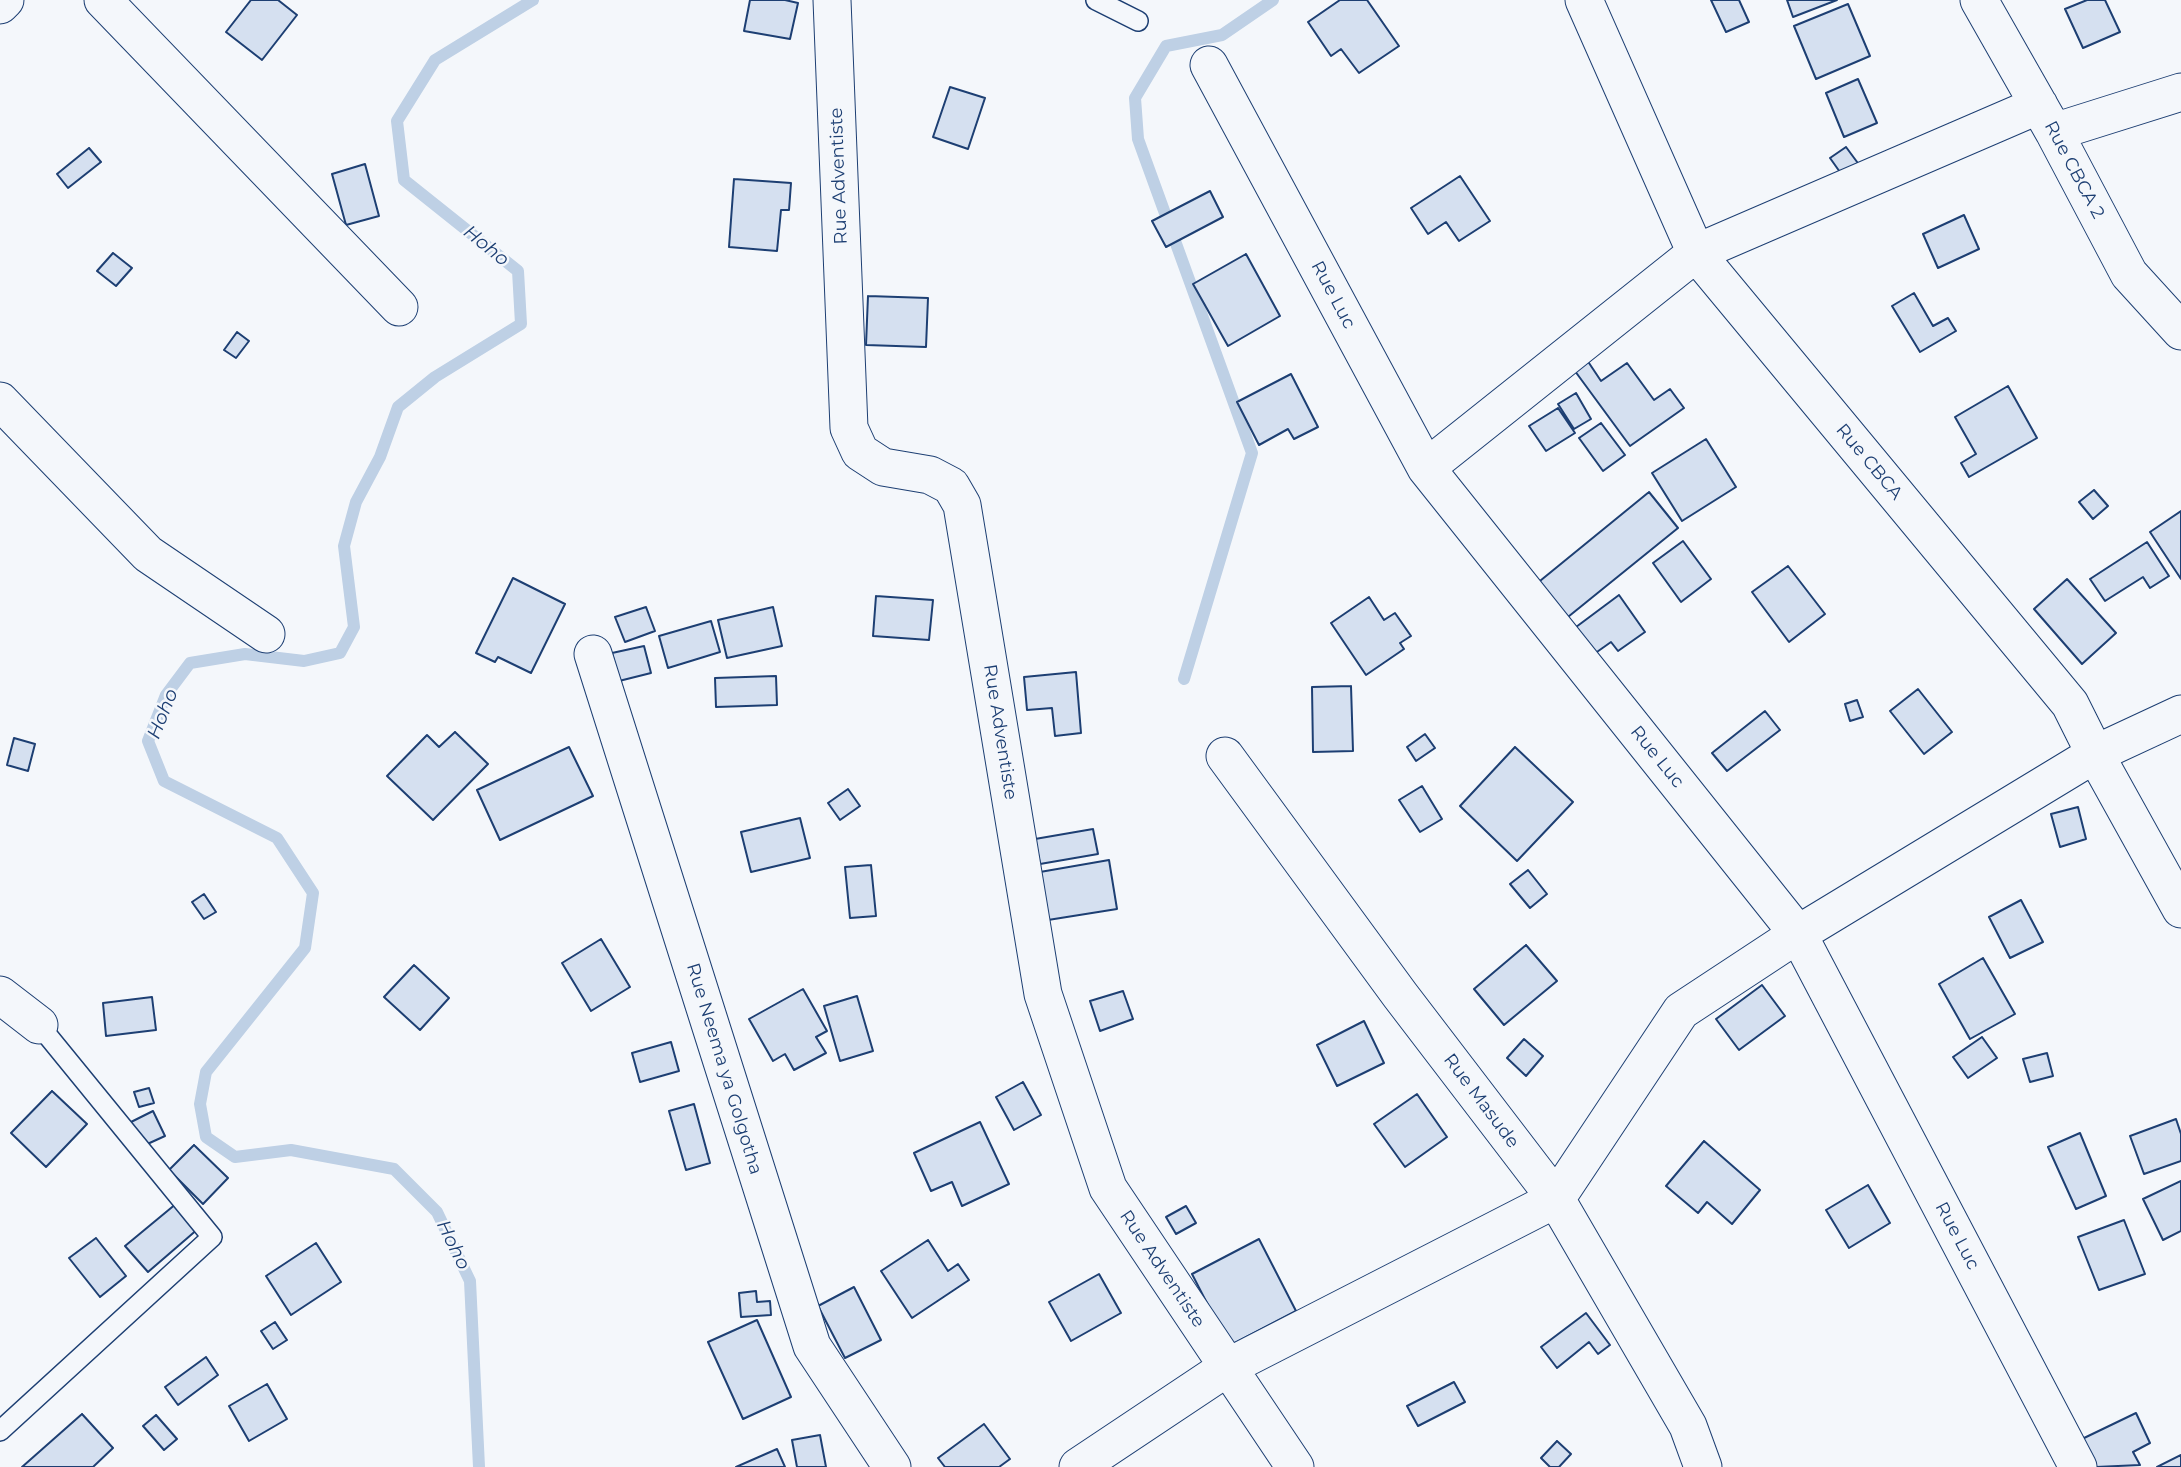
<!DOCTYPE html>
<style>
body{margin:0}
canvas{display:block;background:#f4f7fb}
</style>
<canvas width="2181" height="1467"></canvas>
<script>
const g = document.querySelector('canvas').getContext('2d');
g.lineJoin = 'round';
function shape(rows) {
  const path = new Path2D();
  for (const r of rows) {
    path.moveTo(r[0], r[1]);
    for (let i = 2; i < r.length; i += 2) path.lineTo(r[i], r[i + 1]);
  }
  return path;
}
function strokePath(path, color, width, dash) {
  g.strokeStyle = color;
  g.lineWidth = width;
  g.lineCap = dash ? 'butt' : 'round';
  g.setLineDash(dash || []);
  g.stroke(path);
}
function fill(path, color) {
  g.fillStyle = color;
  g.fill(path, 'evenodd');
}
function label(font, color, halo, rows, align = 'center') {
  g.font = font + ' Montserrat,sans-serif';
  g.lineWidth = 5;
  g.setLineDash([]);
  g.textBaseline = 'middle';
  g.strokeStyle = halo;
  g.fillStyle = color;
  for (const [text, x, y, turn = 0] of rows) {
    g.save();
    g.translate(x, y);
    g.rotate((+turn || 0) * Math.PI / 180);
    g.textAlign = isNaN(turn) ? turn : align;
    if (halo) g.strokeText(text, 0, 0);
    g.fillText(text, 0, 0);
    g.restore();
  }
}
const stream = shape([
 [1184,679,1252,453,1138,139,1135,98,1166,46,1222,35,1273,0],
 [479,1467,470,1281,437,1212,394,1169,291,1150,235,1157,206,1137,200,1104,206,1072,305,948,313,893,277,838,164,781,148,741,166,695,190,663,245,654,304,661,340,653,354,627,344,546,356,502,380,457,398,407,435,377,521,324,518,271,404,180,397,121,435,60,533,0]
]);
const building = shape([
 [251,0,278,0,297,15,262,60,226,32,251,0],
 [750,0,785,0,798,3,790,39,744,31,750,0],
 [1340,0,1367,0,1399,46,1359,73,1341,49,1331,56,1308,22,1340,0],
 [1711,0,1739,0,1749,22,1726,32,1711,0],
 [1787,0,1837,0,1793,17,1787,0],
 [2087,0,2105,0,2120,32,2083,48,2065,9,2087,0],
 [1848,4,1870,56,1816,79,1794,26,1848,4],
 [1858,79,1877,123,1844,137,1826,93,1858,79],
 [950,87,985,98,968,149,933,137,950,87],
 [1846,147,1863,170,1847,182,1830,158,1846,147],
 [89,148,101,162,68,188,57,174,89,148],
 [365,164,379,216,346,225,332,174,365,164],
 [1460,176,1490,221,1459,241,1446,222,1428,234,1411,208,1460,176],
 [734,179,791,183,789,210,781,210,777,251,729,247,734,179],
 [1210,191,1223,217,1166,247,1152,221,1210,191],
 [1964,215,1979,249,1938,268,1923,234,1964,215],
 [113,253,132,268,116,286,97,271,113,253],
 [1246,254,1280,316,1228,346,1193,284,1246,254],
 [1914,293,1933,326,1948,318,1956,331,1920,352,1892,306,1914,293],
 [868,296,928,298,926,347,866,345,868,296],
 [237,332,249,341,236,358,224,350,237,332],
 [1585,357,1601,381,1627,363,1654,400,1670,389,1684,408,1630,446,1572,367,1585,357],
 [1291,374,1318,427,1294,439,1288,429,1259,445,1237,402,1291,374],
 [2008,386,2037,438,1969,477,1961,463,1976,454,1955,417,2008,386],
 [1576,393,1591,419,1574,429,1558,404,1576,393],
 [1558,408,1575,433,1546,451,1529,426,1558,408],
 [1601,423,1625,455,1603,471,1579,438,1601,423],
 [1706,439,1736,487,1682,521,1652,473,1706,439],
 [2094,490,2108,506,2093,519,2079,502,2094,490],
 [1649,492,1678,528,1563,621,1535,585,1649,492],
 [2181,511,2181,579,2150,532,2181,511],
 [1683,541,1711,579,1681,602,1653,563,1683,541],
 [2147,542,2169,576,2150,588,2143,577,2105,601,2090,579,2147,542],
 [1788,566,1825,614,1789,642,1752,592,1788,566],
 [513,578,565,604,531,673,498,657,495,662,476,653,513,578],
 [2067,579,2116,633,2082,664,2034,609,2067,579],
 [1619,595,1645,632,1618,651,1611,642,1587,659,1568,633,1619,595],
 [876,596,933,600,929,640,873,636,876,596],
 [1369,597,1384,620,1395,613,1411,636,1400,643,1404,649,1366,675,1331,623,1369,597],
 [646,607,655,631,625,642,615,617,646,607],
 [773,607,782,646,727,658,718,620,773,607],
 [711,621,720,652,668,668,659,636,711,621],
 [644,646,651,673,619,681,612,653,644,646],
 [1076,672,1081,733,1055,736,1052,708,1027,710,1024,677,1076,672],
 [776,676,777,705,716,707,715,678,776,676],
 [1351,686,1353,751,1313,752,1312,687,1351,686],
 [1918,689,1952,732,1924,754,1890,711,1918,689],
 [1857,700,1863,717,1850,721,1845,704,1857,700],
 [1765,711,1780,730,1727,771,1712,753,1765,711],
 [455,732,488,764,433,820,387,776,427,735,439,747,455,732],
 [1425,734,1435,748,1416,761,1407,747,1425,734],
 [14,738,35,744,28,771,7,765,14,738],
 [569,747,593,796,500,840,477,790,569,747],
 [1515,747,1573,802,1517,861,1460,806,1515,747],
 [1422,786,1442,819,1420,832,1399,800,1422,786],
 [848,789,860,806,840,820,828,803,848,789],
 [2078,807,2086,839,2060,847,2051,814,2078,807],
 [800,818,810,858,751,872,741,832,800,818],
 [1093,829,1098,854,1040,864,1035,839,1093,829],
 [1109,860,1117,909,1048,920,1040,872,1109,860],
 [871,865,876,916,850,918,845,867,871,865],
 [1528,870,1547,894,1530,908,1510,884,1528,870],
 [204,894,216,912,204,919,192,902,204,894],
 [2021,900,2043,942,2010,958,1989,917,2021,900],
 [601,939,630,987,591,1011,562,963,601,939],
 [1526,945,1557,981,1504,1025,1474,989,1526,945],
 [1983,958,2015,1014,1970,1039,1939,984,1983,958],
 [414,965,449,998,420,1030,384,997,414,965],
 [1762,985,1785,1016,1739,1050,1716,1019,1762,985],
 [803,989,827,1031,816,1037,826,1053,794,1070,785,1054,773,1061,749,1019,803,989],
 [1123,991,1133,1019,1100,1031,1090,1001,1123,991],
 [857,996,873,1051,840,1061,824,1006,857,996],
 [152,997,156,1030,106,1036,103,1003,152,997],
 [1364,1021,1384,1063,1337,1086,1317,1045,1364,1021],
 [1982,1037,1997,1058,1968,1078,1953,1057,1982,1037],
 [1524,1039,1543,1056,1526,1076,1507,1058,1524,1039],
 [671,1042,679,1071,640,1082,632,1053,671,1042],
 [2047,1053,2053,1076,2030,1082,2023,1059,2047,1053],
 [1023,1082,1041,1115,1014,1130,996,1097,1023,1082],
 [149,1088,154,1103,139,1107,134,1092,149,1088],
 [52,1091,87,1124,46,1167,11,1133,52,1091],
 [1417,1094,1447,1137,1405,1167,1374,1124,1417,1094],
 [694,1104,710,1163,686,1170,669,1111,694,1104],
 [153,1111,165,1136,143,1146,131,1122,153,1111],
 [2176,1119,2181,1134,2181,1161,2144,1174,2130,1136,2176,1119],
 [980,1122,1009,1184,962,1206,952,1182,931,1191,914,1153,980,1122],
 [2080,1133,2106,1196,2076,1209,2048,1147,2080,1133],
 [1704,1141,1760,1190,1732,1224,1707,1202,1698,1213,1666,1186,1704,1141],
 [194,1145,228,1178,203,1204,169,1170,194,1145],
 [2181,1181,2181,1231,2163,1240,2143,1199,2181,1181],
 [1868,1185,1890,1223,1849,1248,1826,1210,1868,1185],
 [177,1203,199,1228,148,1272,125,1246,177,1203],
 [1186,1206,1196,1223,1176,1234,1166,1217,1186,1206],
 [2124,1220,2145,1274,2099,1290,2078,1237,2124,1220],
 [96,1238,126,1276,100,1297,69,1258,96,1238],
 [1259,1239,1296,1311,1229,1346,1192,1274,1259,1239],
 [928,1240,948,1271,958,1264,969,1280,912,1318,881,1271,928,1240],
 [316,1243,341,1282,291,1315,266,1276,316,1243],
 [1099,1274,1121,1313,1071,1341,1049,1302,1099,1274],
 [854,1287,881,1340,845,1358,818,1306,854,1287],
 [756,1291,757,1302,770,1301,771,1315,741,1317,739,1293,756,1291],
 [1586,1313,1610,1345,1598,1354,1589,1342,1557,1368,1541,1347,1586,1313],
 [757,1320,791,1397,743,1419,708,1342,757,1320],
 [275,1322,287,1340,273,1349,261,1331,275,1322],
 [206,1357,218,1375,178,1405,165,1387,206,1357],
 [1454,1382,1465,1402,1418,1426,1407,1406,1454,1382],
 [267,1384,287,1419,249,1441,229,1406,267,1384],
 [2136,1413,2150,1443,2133,1452,2140,1465,2096,1467,2082,1439,2136,1413],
 [82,1414,113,1448,93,1467,22,1467,82,1414],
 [156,1415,177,1439,164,1450,143,1426,156,1415],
 [984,1424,1010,1459,999,1467,945,1467,938,1458,984,1424],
 [820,1435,826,1467,797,1467,792,1440,820,1435],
 [1557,1441,1571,1454,1559,1467,1550,1467,1541,1458,1557,1441],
 [777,1449,785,1467,736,1467,777,1449],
 [2181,1455,2181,1467,2157,1467,2181,1455]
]);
const lane = shape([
 [1096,0,1138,21],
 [0,1431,212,1237,39,1025]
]);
const street = shape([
 [103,0,399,307],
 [832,0,849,428,860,452,883,467,930,475,951,486,962,505,1043,994,1108,1188,1295,1467],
 [1584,0,1696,253,2070,704,2095,754,2181,909],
 [1979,0,2054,132,2129,274,2181,331],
 [0,5,5,0],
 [1209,65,1426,468,1798,934,2078,1467],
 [2054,132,2181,92],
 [0,401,148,554,266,634],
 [1426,468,1696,253,2039,105],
 [593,654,812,1346,892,1467],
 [1225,756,1400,995,1556,1199,1688,1426,1703,1467],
 [0,995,39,1025],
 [1078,1467,1228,1367,1556,1199,1681,1011,1798,934,2095,754,2181,714]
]);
const streetNames = [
 ["Rue CBCA 2",2074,170,62],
 ["Rue Adventiste",839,176,-92],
 ["Rue Luc",1333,295,62],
 ["Rue CBCA",1869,462,50],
 ["Rue Adventiste",1000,732,81],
 ["Rue Luc",1657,757,51],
 ["Rue Neema ya Golgotha",724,1069,73],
 ["Rue Masude",1481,1101,53],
 ["Rue Luc",1957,1236,62],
 ["Rue Adventiste",1162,1269,56]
];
const waterNames = [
 ["Hoho",486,246,39],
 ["Hoho",163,714,-68],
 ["Hoho",453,1245,64]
];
strokePath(stream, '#bed0e5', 12);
fill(building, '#d5e0f0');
strokePath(building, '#1d3f73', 2);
strokePath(lane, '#1d3f73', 22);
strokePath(street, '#1d3f73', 39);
strokePath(lane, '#f4f7fb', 19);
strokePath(street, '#f4f7fb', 37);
label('18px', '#1d3f73', '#f4f7fb', streetNames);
label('italic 19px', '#1d3f73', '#f4f7fb', waterNames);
</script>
